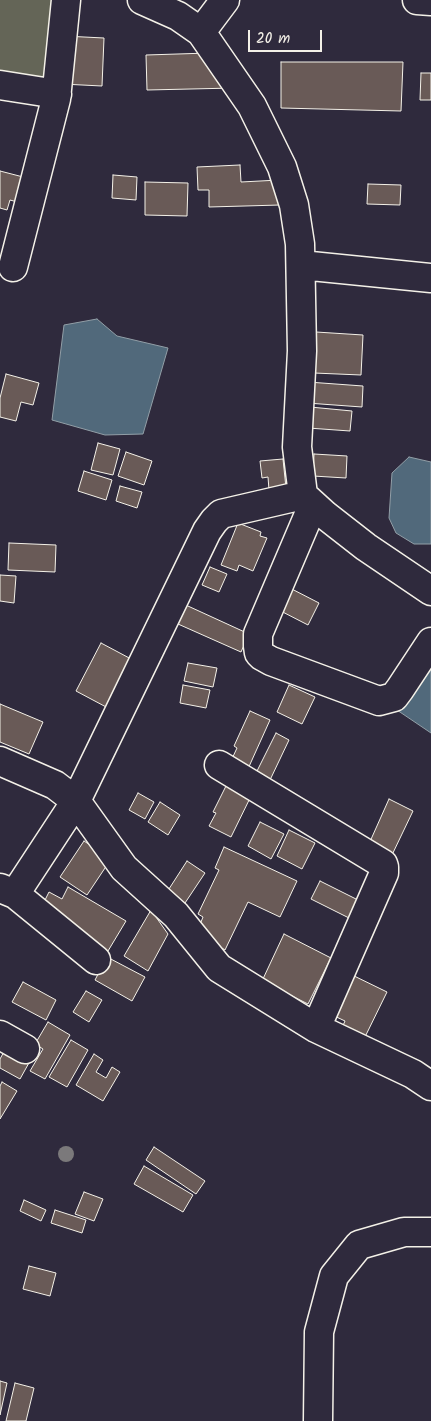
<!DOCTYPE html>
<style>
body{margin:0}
#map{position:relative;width:431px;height:1421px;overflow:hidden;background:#2f2a3d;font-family:Kalam,sans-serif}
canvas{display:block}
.scale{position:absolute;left:248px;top:30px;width:74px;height:22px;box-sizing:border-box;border:2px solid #f4f1e8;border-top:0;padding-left:6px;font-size:15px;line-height:18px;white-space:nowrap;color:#f4f1e8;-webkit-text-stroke:4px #2f2a3d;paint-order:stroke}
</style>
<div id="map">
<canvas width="431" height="1421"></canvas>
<div class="scale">20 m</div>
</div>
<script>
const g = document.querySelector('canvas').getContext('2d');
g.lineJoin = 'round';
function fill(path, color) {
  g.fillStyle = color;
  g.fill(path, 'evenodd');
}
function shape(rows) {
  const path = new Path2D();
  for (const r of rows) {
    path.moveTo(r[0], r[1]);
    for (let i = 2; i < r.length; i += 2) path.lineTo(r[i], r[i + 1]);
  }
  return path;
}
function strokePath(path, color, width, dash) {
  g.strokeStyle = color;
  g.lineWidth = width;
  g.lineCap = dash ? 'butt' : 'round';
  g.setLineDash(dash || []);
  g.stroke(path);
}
const green = shape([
 [0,0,59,0,54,92,0,85]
]);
const water = shape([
 [97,319,117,336,168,348,143,434,105,435,52,420,64,325,97,319],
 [409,457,431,462,431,544,414,544,396,533,389,518,392,473,409,457],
 [431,668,431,733,391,706,431,668]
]);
const building = shape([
 [64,36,104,38,102,86,62,84,64,36],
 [209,53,234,88,147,90,146,55,209,53],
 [281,62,403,62,401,111,281,108,281,62],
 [421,73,431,73,431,100,420,100,421,73],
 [240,165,241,182,279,180,280,205,209,207,209,190,198,190,197,167,240,165],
 [0,171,27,178,21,203,10,200,7,210,0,208,0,171],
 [113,175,137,177,136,200,112,198,113,175],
 [145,182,188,183,187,216,145,215,145,182],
 [368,184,401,185,400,205,367,204,368,184],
 [316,332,363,335,361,375,314,373,316,332],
 [6,374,39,383,33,405,21,402,16,421,0,417,0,398,6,374],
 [308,382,363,386,362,407,307,403,308,382],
 [310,407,352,411,350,431,308,428,310,407],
 [98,443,120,449,113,475,91,470,98,443],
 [126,452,152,461,144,485,118,476,126,452],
 [314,454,347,456,346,478,313,476,314,454],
 [283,459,286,488,269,490,268,477,262,478,260,461,283,459],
 [84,471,112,480,106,500,78,491,84,471],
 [120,486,142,492,137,508,116,501,120,486],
 [238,523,261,532,260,536,267,538,253,571,239,565,237,571,221,565,238,523],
 [9,543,56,545,55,572,8,570,9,543],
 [210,567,227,574,219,592,202,585,210,567],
 [0,575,16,576,14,603,0,601,0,575],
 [284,585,319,603,308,625,273,607,284,585],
 [177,601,249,634,241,652,169,620,177,601],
 [101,643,133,660,108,708,76,691,101,643],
 [188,663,217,668,213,687,184,681,188,663],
 [183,685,210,690,206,708,180,703,183,685],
 [289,685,315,697,302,724,277,712,289,685],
 [0,704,43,722,29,754,0,742,0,704],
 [250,711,270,720,247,771,230,763,237,748,234,746,250,711],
 [276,733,289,740,270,780,256,773,276,733],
 [229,780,253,792,231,837,209,826,216,813,213,812,229,780],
 [138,793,154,802,145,819,129,810,138,793],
 [389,799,413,811,391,857,368,846,389,799],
 [160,802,180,815,168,835,148,822,160,802],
 [260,822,284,834,271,859,248,846,260,822],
 [289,830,315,843,302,869,277,856,289,830],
 [84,841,111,859,87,895,60,877,84,841],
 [224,847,297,881,280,917,248,902,225,950,197,932,203,917,198,914,219,870,215,868,224,847],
 [187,861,205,873,185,903,167,892,187,861],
 [320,881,358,900,349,918,311,899,320,881],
 [68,887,126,921,108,951,52,919,57,910,44,902,49,892,62,899,68,887],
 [151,910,168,934,148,971,124,956,151,910],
 [284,934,331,958,308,1004,262,981,284,934],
 [107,957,145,977,132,1001,95,980,107,957],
 [348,973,387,992,363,1041,341,1030,345,1021,328,1013,348,973],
 [23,982,56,1000,46,1020,12,1002,23,982],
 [86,991,102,1000,89,1022,73,1012,86,991],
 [48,1022,70,1035,45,1079,30,1071,43,1049,35,1044,48,1022],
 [71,1040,88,1050,67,1087,49,1077,71,1040],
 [6,1048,30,1061,20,1079,0,1068,0,1059,6,1048],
 [94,1054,103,1060,96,1072,106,1078,112,1067,120,1072,103,1101,76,1085,94,1054],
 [2,1082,17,1091,0,1119,0,1086,2,1082],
 [154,1147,205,1181,196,1194,146,1160,154,1147],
 [144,1166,193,1195,183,1212,134,1184,144,1166],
 [84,1192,103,1199,94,1221,75,1214,84,1192],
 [24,1200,46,1210,41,1221,20,1211,24,1200],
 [55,1210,86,1220,82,1233,51,1223,55,1210],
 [29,1266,56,1273,50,1296,23,1289,29,1266],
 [0,1381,7,1383,0,1415,0,1381],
 [15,1383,34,1388,26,1421,6,1421,15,1383]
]);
const minor = shape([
 [142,0,178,16,201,32,252,106,282,167,294,205,300,244,302,351,297,447,303,495,325,515,366,547,431,591],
 [417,0,431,1],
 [201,32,225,0],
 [0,85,57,94],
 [301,265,431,278],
 [13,267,56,99,66,0],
 [313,505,258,634,258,646,259,653,262,656,271,661,379,701,394,697,400,689,431,642],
 [0,761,55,785,76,801,124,868,176,915,219,968,316,1028,413,1074,431,1086],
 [219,765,383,864,384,867,384,873,316,1028],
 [0,888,15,894,96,960],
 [15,894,76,801,207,531,214,521,221,514,303,495],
 [0,1035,25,1049],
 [318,1421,319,1332,334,1276,359,1245,404,1232,431,1232]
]);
const trees = [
 [66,1154]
];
fill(green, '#646557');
fill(water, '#51697b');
strokePath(water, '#929fa7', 1);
fill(building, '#695a57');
strokePath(building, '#f4f1e8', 1);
strokePath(minor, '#f4f1e8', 31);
strokePath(minor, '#2f2a3d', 28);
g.fillStyle = '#7b797b';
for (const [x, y] of trees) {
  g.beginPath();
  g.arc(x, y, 8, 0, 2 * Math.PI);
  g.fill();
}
</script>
